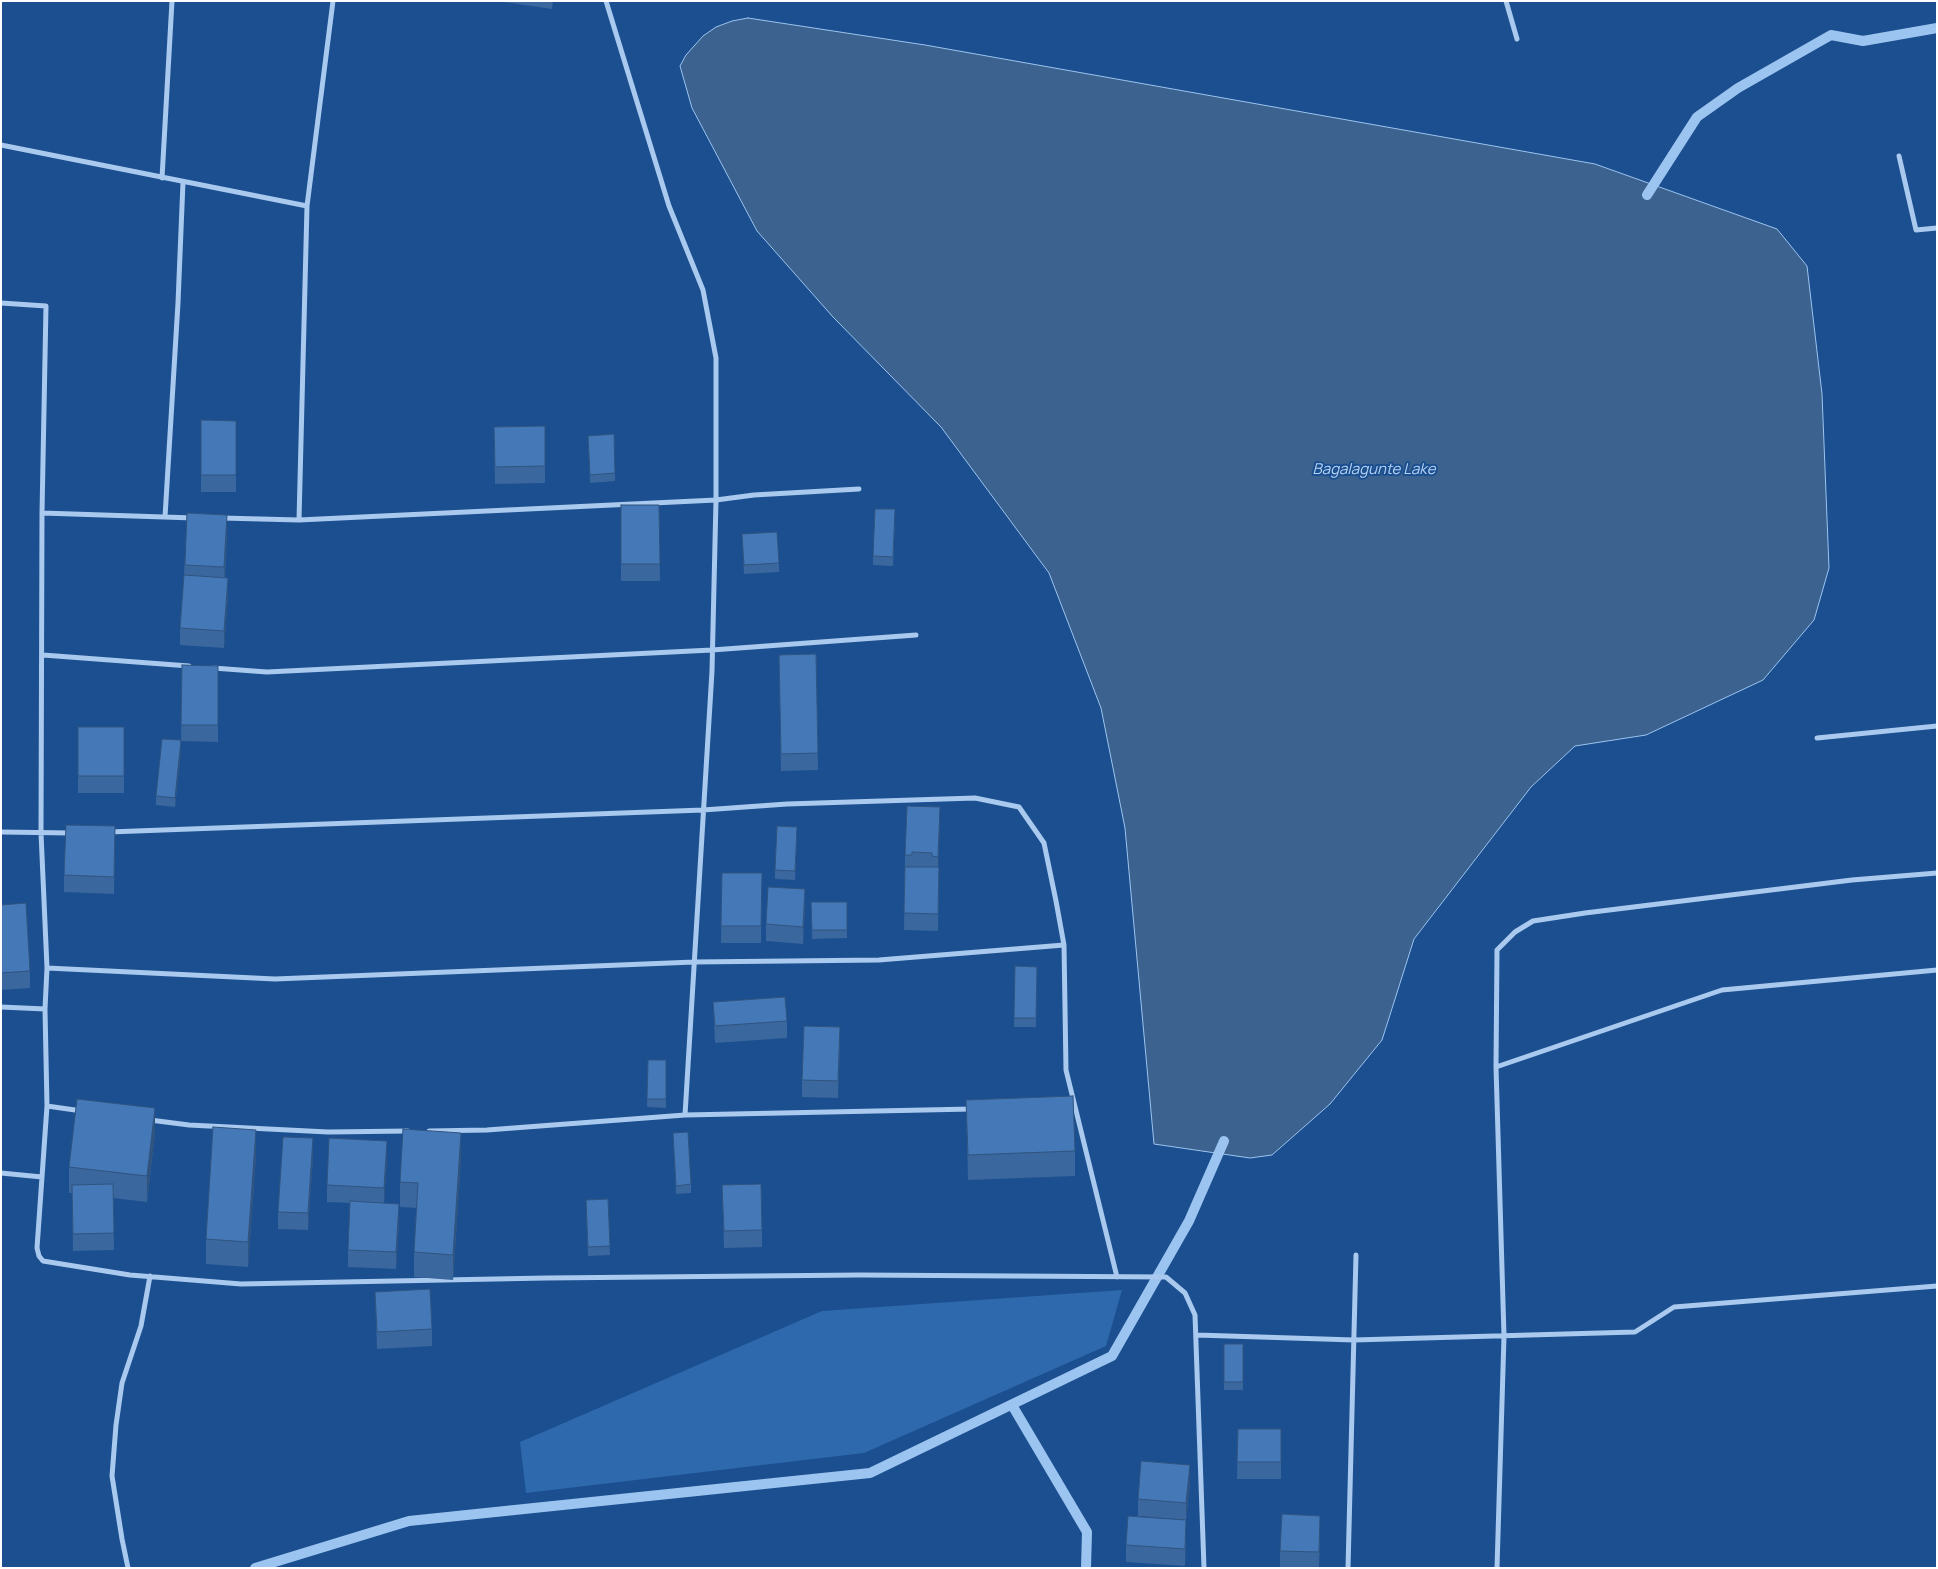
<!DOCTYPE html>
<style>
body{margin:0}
#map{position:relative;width:1938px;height:1569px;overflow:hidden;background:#1b4f8f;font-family:Manrope,sans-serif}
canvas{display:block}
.frame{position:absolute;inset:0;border:2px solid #fff;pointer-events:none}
</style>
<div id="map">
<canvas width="1938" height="1569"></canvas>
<div class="frame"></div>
</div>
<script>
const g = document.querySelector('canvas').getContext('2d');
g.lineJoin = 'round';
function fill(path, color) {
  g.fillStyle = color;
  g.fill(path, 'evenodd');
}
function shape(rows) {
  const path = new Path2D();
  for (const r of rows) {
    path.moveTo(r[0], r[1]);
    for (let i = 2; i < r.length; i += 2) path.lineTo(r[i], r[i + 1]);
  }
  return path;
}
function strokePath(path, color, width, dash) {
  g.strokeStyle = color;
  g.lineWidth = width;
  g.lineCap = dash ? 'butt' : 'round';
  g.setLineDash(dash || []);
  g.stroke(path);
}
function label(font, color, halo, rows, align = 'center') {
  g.font = font + ' Manrope,sans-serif';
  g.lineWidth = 4;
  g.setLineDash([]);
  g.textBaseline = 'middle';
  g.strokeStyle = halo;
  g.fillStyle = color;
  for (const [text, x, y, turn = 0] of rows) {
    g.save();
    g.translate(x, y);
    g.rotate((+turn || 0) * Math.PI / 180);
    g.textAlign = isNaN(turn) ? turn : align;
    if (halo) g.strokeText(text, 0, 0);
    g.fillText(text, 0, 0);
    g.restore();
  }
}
const green = shape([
 [1122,1290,1106,1346,864,1453,526,1493,520,1442,822,1311]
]);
const water = shape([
 [748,18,925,45,1595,164,1777,229,1807,266,1822,394,1829,568,1814,620,1763,680,1646,735,1575,746,1531,787,1414,939,1382,1040,1330,1104,1272,1155,1250,1158,1154,1144,1125,828,1101,708,1049,573,941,427,833,317,757,231,692,108,680,66,686,55,703,36,716,27,732,21,748,18]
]);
const stream = shape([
 [1647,195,1697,117,1738,88,1831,35,1863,41,1937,28],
 [1012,1405,1087,1532,1086,1568],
 [255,1568,409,1521,870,1473,1112,1356,1189,1221,1224,1141]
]);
const street = shape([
 [606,1,669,206,703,290,716,358,716,500,712,671,685,1115],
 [1506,1,1517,39],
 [1,145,307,206],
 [1899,156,1916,230,1937,228],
 [162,178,172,1],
 [1,303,46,306,42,513,41,833,47,968,45,1009,47,1106,37,1248,39,1256,43,1261,130,1275,241,1284,546,1278,860,1275,1166,1277,1185,1293,1195,1315,1204,1568],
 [42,513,194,518],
 [165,517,178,303,183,182],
 [222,518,299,520,716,500,754,495,859,489],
 [299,520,307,206,333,1],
 [43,655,189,666],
 [213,668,267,672,712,650,916,635],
 [1817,738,1937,726],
 [1,832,71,833],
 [109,832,703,810,787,804,975,798,1019,807,1044,843,1056,901,1064,945,1066,1070,1117,1277],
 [47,968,275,979,694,962,879,960,1064,945],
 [1,1007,45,1009],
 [1496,1067,1722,990,1937,970],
 [47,1106,82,1111],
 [150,1120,189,1125,328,1132,408,1131],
 [429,1131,487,1130,685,1115,972,1109],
 [1,1173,42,1177],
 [1197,1335,1354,1340,1635,1332,1674,1307,1937,1286],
 [128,1568,122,1539,112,1476,116,1425,122,1383,141,1326,150,1276],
 [1348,1568,1356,1255],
 [1497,1568,1504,1336,1496,1067,1497,950,1515,932,1533,921,1585,913,1852,880,1937,873]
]);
const wall = shape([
 [497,1,553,1,552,9],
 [201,420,236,421,236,492,201,492],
 [545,426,545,483,495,484,494,427],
 [588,436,615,473,615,481,590,483],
 [621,505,659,505,660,581,621,581],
 [187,513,227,532,225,578,228,595,224,648,180,645,180,628,184,575],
 [895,518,893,566,873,565,873,556],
 [742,534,779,563,779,572,744,574],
 [816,654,818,770,781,771,779,655],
 [182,665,218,666,218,742,181,741],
 [78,727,124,727,124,793,78,793],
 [181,749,175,807,156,805,156,796],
 [940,824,938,867,939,884,938,931,904,930,905,855],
 [797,836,795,880,775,879,775,870],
 [115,843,114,894,64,892,64,875],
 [722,873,762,873,761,943,721,943],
 [811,902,847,902,847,938,812,939],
 [1,905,30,971,30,988,1,990],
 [805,906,803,944,766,941,766,924],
 [1015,966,1037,967,1036,1027,1014,1027],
 [713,1002,787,1021,787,1038,715,1043],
 [840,1044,838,1098,802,1097,802,1080],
 [648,1060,666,1060,666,1108,647,1107],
 [966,1100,1075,1151,1075,1176,968,1180],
 [155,1133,147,1202,113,1198,114,1250,73,1251,72,1193,69,1193,69,1167],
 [673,1133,691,1184,691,1193,676,1194],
 [256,1155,248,1267,206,1264,206,1239],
 [313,1155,308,1230,278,1229,278,1212],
 [387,1158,384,1203,399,1221,396,1269,348,1267,348,1250,350,1203,327,1202,327,1185],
 [461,1158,453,1280,414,1277,414,1252,417,1208,400,1207,400,1182],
 [722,1185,762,1230,762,1247,724,1248],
 [608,1199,610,1255,588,1256,586,1208],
 [375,1292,432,1329,432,1346,377,1349],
 [1224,1344,1243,1344,1243,1390,1224,1390],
 [1238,1429,1281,1429,1281,1479,1237,1479],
 [1190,1482,1186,1520,1138,1516,1138,1499],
 [1320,1533,1319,1568,1280,1568,1280,1551],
 [1186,1537,1185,1566,1126,1562,1126,1545]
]);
const shadedWall = shape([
 [227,515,227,532,224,584,224,567],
 [228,578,228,595,224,648,224,631],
 [181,740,181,749,175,807,175,798],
 [940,807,940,824,938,874,938,857],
 [115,826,115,843,114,894,114,877],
 [805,889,805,906,803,944,803,927],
 [840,1027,840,1044,838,1098,838,1081],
 [155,1108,155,1133,147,1202,147,1176],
 [256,1130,256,1155,248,1267,248,1242],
 [461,1133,461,1158,453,1280,453,1255],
 [313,1138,313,1155,308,1230,308,1213],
 [387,1141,387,1158,384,1205,384,1188],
 [399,1204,399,1221,396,1269,396,1252],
 [1190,1465,1190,1482,1186,1520,1186,1503],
 [1320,1516,1320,1533,1319,1568,1319,1552],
 [1186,1520,1186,1537,1185,1566,1185,1549]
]);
const building = shape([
 [201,420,236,421,236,475,201,475,201,420],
 [545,426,545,466,495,467,494,427,545,426],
 [614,434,615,473,590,475,588,436,614,434],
 [621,505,659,505,660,564,621,564,621,505],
 [875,509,895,509,893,557,873,556,875,509],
 [187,513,227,515,224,567,185,565,187,513],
 [777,532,779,563,744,565,742,534,777,532],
 [184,575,228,578,224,631,180,628,184,575],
 [816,654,818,753,781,754,779,655,816,654],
 [182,665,218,666,218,725,181,725,182,665],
 [78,727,124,727,124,776,78,776,78,727],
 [162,739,181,740,175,798,156,796,162,739],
 [907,806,940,807,938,857,932,856,932,853,912,852,912,855,905,855,907,806],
 [66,825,115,826,114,877,64,875,66,825],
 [777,826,797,827,795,871,775,870,777,826],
 [905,867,939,867,938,914,904,913,905,867],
 [722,873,762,873,761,926,721,926,722,873],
 [768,887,805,889,803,927,766,924,768,887],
 [811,902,847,902,847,930,812,930,811,902],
 [26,903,30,971,1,973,1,905,26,903],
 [1015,966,1037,967,1036,1018,1014,1018,1015,966],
 [785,997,787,1021,715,1026,713,1002,785,997],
 [804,1026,840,1027,838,1081,802,1080,804,1026],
 [648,1060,666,1060,666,1099,647,1099,648,1060],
 [1073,1096,1075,1151,968,1155,966,1100,1073,1096],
 [77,1099,155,1108,147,1176,69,1167,77,1099],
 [213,1127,256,1130,248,1242,206,1239,213,1127],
 [403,1129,461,1133,453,1255,414,1252,418,1183,400,1182,403,1129],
 [688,1132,691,1184,676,1186,673,1133,688,1132],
 [283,1137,313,1138,308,1213,278,1212,283,1137],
 [329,1138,387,1141,384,1188,327,1185,329,1138],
 [113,1184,114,1233,73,1234,72,1185,113,1184],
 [761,1184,762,1230,724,1231,722,1185,761,1184],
 [608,1199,610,1246,588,1247,586,1200,608,1199],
 [350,1201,399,1204,396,1252,348,1250,350,1201],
 [430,1289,432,1329,377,1332,375,1292,430,1289],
 [1224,1344,1243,1344,1243,1382,1224,1382,1224,1344],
 [1238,1429,1281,1429,1281,1462,1237,1462,1238,1429],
 [1141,1461,1190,1465,1186,1503,1138,1499,1141,1461],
 [1282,1514,1320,1516,1319,1552,1280,1551,1282,1514],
 [1128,1516,1186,1520,1185,1549,1126,1545,1128,1516]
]);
const waterNames = [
 ["Bagalagunte Lake",1374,470]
];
fill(green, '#2e69ad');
fill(water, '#3c6290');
strokePath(water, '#9cc4f0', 1);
strokePath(stream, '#9cc4f0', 10);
strokePath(street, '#a9c9ee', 5);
fill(wall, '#3a679d');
fill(shadedWall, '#305480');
fill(building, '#4478b7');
strokePath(building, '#305480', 1);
label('italic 15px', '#b5d3f5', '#1b4f8f', waterNames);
</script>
